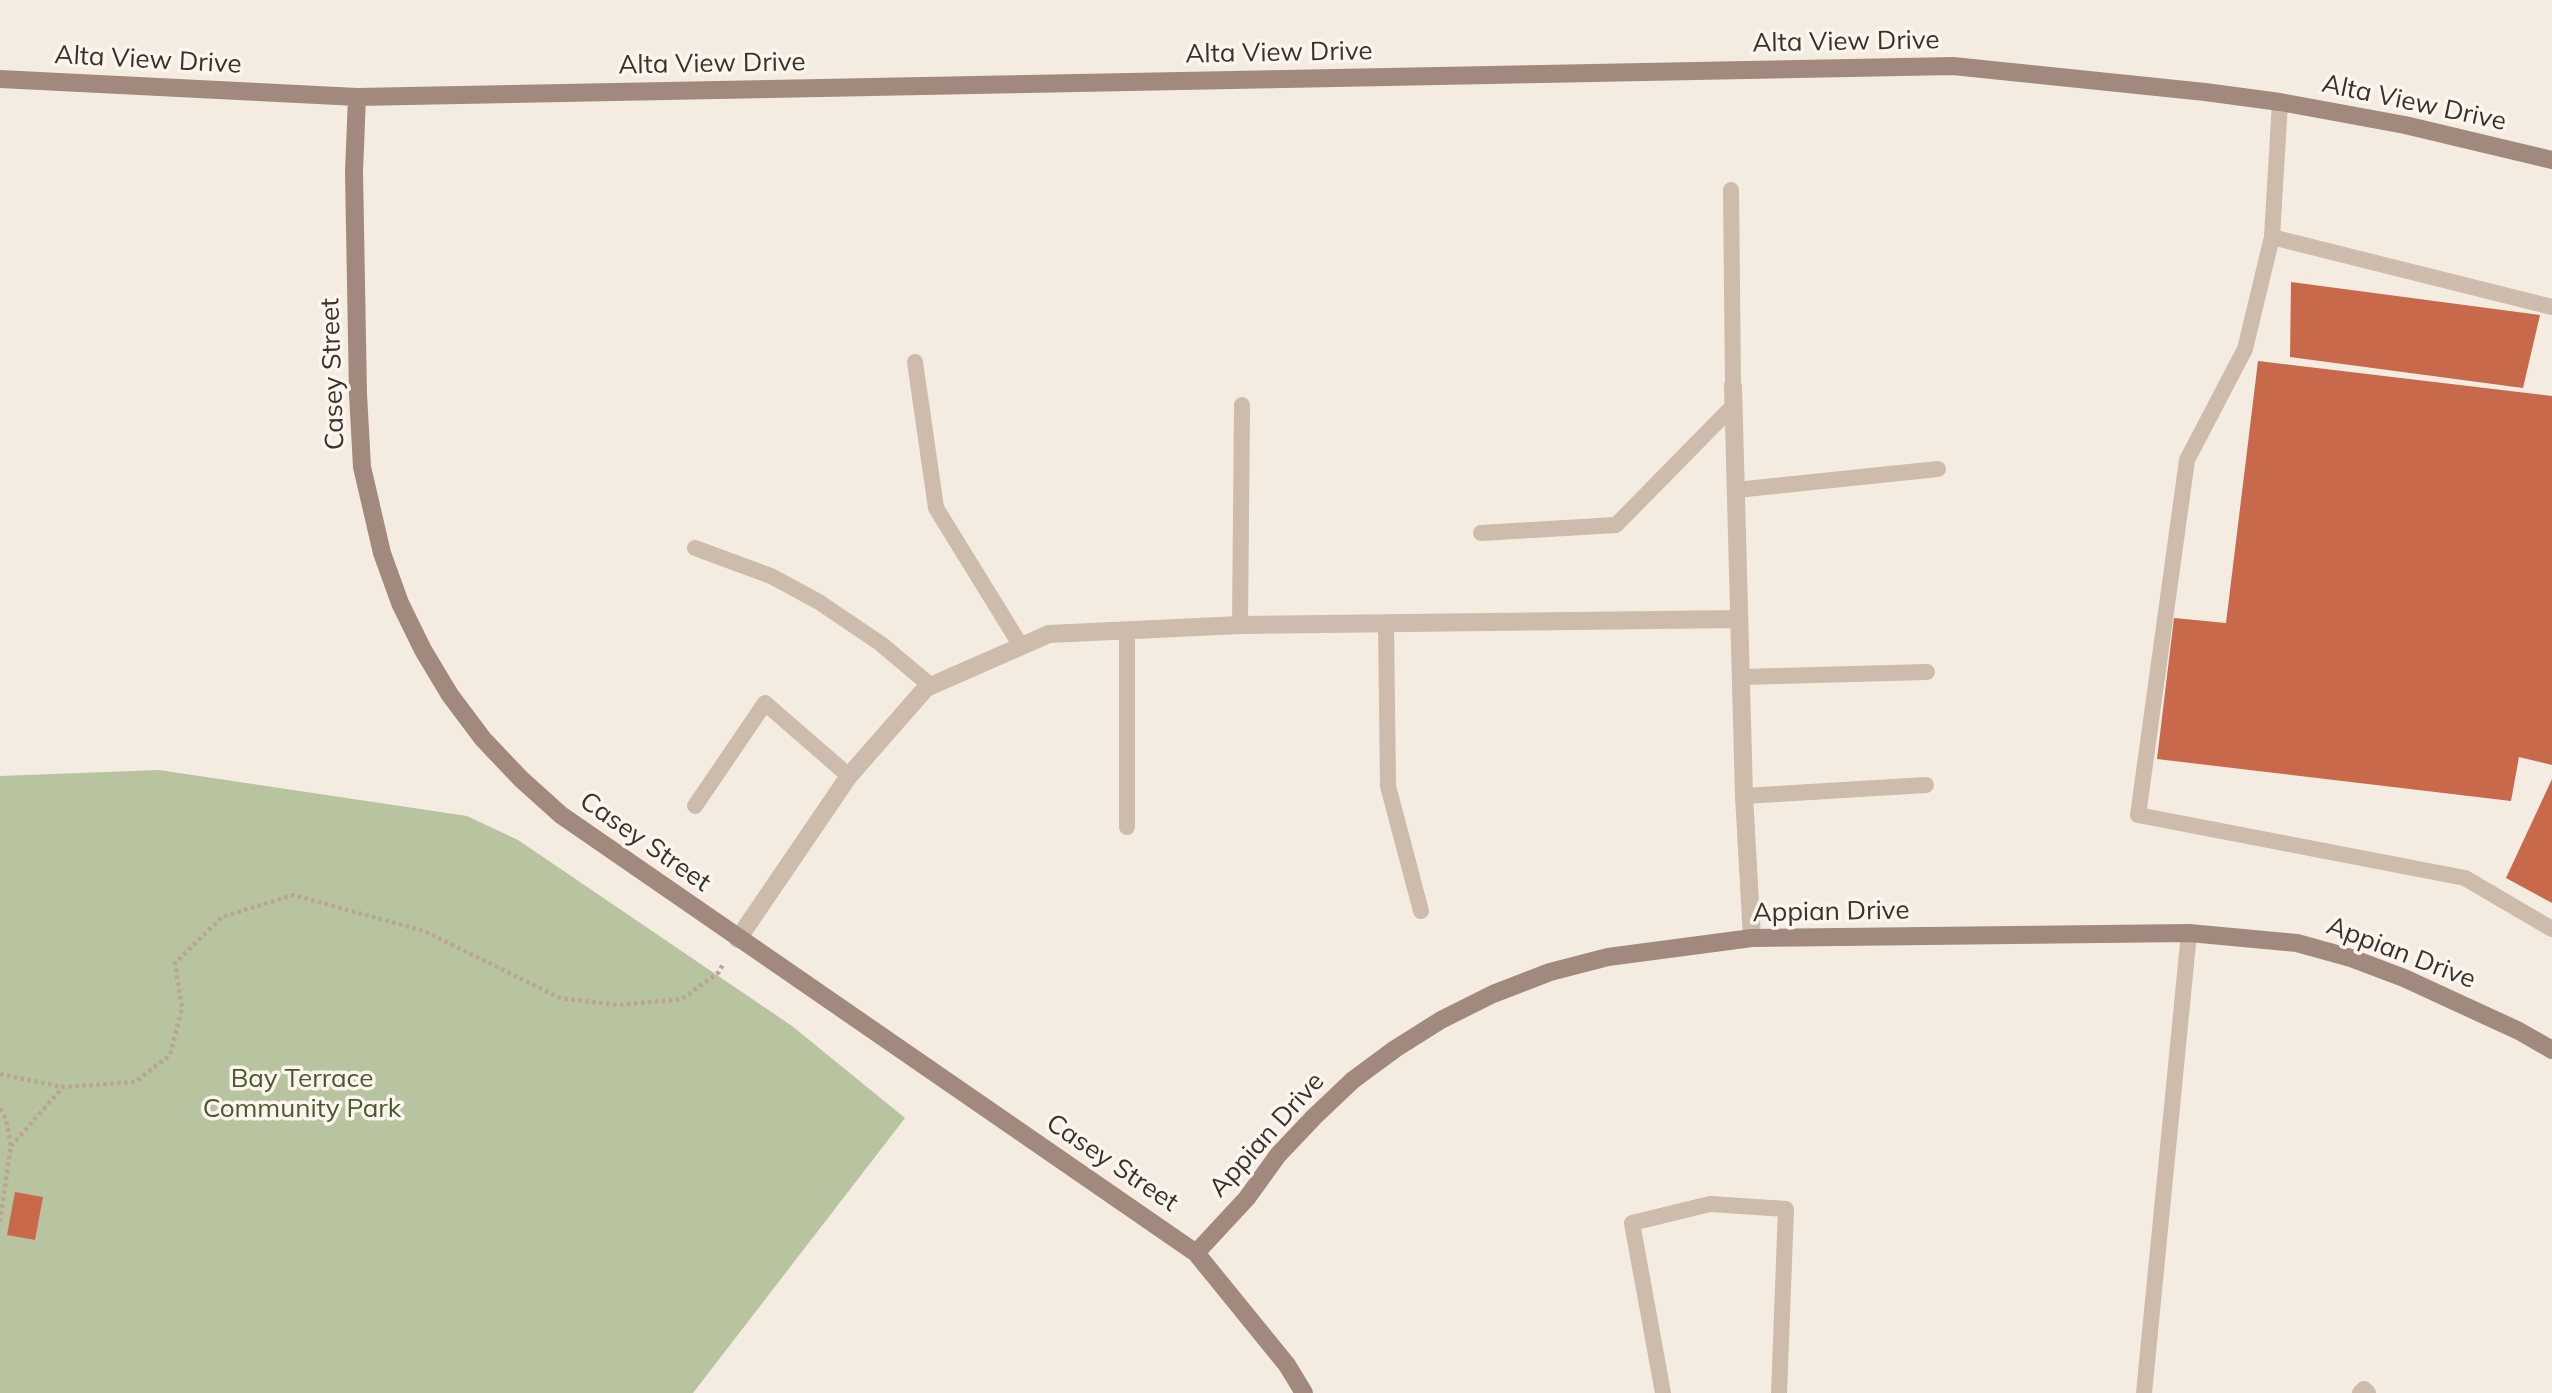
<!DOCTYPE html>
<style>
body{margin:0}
canvas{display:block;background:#f4ebe1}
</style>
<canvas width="2552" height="1393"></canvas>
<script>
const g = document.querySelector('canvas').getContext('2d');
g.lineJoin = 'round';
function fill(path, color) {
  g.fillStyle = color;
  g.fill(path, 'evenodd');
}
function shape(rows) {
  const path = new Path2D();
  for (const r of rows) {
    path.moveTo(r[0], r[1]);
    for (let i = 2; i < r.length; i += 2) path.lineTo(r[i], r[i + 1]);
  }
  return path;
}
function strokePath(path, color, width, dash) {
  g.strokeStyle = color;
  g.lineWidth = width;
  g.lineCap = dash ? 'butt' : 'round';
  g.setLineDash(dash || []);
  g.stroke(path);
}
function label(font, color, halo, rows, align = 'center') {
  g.font = font + ' Mulish,sans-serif';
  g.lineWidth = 7;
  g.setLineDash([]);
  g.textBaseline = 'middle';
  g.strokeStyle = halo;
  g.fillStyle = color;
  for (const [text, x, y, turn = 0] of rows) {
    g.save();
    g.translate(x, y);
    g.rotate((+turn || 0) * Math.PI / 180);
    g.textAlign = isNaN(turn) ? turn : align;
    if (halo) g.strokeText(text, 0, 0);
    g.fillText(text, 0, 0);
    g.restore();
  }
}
const green = shape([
 [159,770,467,816,518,840,792,1026,905,1118,693,1393,0,1393,0,776]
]);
const building = shape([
 [2291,282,2540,315,2523,388,2290,357],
 [2258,361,2552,396,2552,765,2519,757,2511,801,2157,759,2174,618,2226,623],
 [2552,779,2552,903,2506,878],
 [15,1192,43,1197,35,1240,7,1235]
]);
const path = shape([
 [0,1074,62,1087],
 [0,1109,6,1119,11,1146,0,1221],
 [11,1146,63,1087,135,1082,170,1055,182,1008,175,963,222,917,293,895,424,931,560,998,618,1005,682,999,719,972,723,964]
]);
const lane = shape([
 [2280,102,2272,237,2552,307],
 [1731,190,1733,386],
 [2272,237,2245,349,2187,460,2138,815,2465,878,2552,929],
 [915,362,936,508,1021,646],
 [1736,490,1938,469],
 [1481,533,1616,525,1734,405],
 [695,548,771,576,819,602,881,644,931,686],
 [1386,623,1388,786,1421,911],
 [1240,625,1242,405],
 [1741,677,1927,672],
 [1744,796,1926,785],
 [695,806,765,703,849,776],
 [1127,827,1127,630],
 [1663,1393,1632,1223,1710,1204,1786,1209,1779,1393],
 [2144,1393,2189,933],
 [2360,1393,2364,1389,2368,1393]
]);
const street = shape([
 [1733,386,1744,796,1752,938],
 [738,939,849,776,926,688,1049,634,1240,625,1739,619]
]);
const secondary = shape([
 [0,79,357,97,1953,66,2205,92,2280,102,2405,125,2552,160],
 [357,97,354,172,358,394,362,467,382,553,400,603,423,650,450,695,483,739,521,779,561,815,1196,1253,1287,1365,1304,1393],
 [1196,1253,1247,1198,1278,1155,1314,1117,1353,1080,1395,1049,1441,1020,1493,994,1550,972,1608,957,1752,938,2189,933,2297,943,2351,958,2404,978,2519,1031,2552,1050]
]);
const streetNames = [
 ["Alta View Drive",1846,42,-1],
 ["Alta View Drive",1279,53,-1],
 ["Alta View Drive",148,60,3],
 ["Alta View Drive",712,64,-1],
 ["Alta View Drive",2414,103,12],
 ["Casey Street",333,374,-92],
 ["Casey Street",645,842,35],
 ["Appian Drive",1831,912,-1],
 ["Appian Drive",2401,953,21],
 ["Appian Drive",1267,1135,-48],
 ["Casey Street",1112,1163,34]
];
const parkNames = [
 ["Bay Terrace",302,1079],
 ["Community Park",302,1109]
];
fill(green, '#b8c4a0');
fill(building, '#c8694b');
strokePath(path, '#b9a596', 4.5, [3.5, 3.5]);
strokePath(lane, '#cdbbac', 16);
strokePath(street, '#cdbbac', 18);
strokePath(secondary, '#a18a7d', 18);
label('26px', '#3b302b', '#fbf5ee', streetNames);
label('26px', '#4a5a2e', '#fbf5ee', parkNames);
</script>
